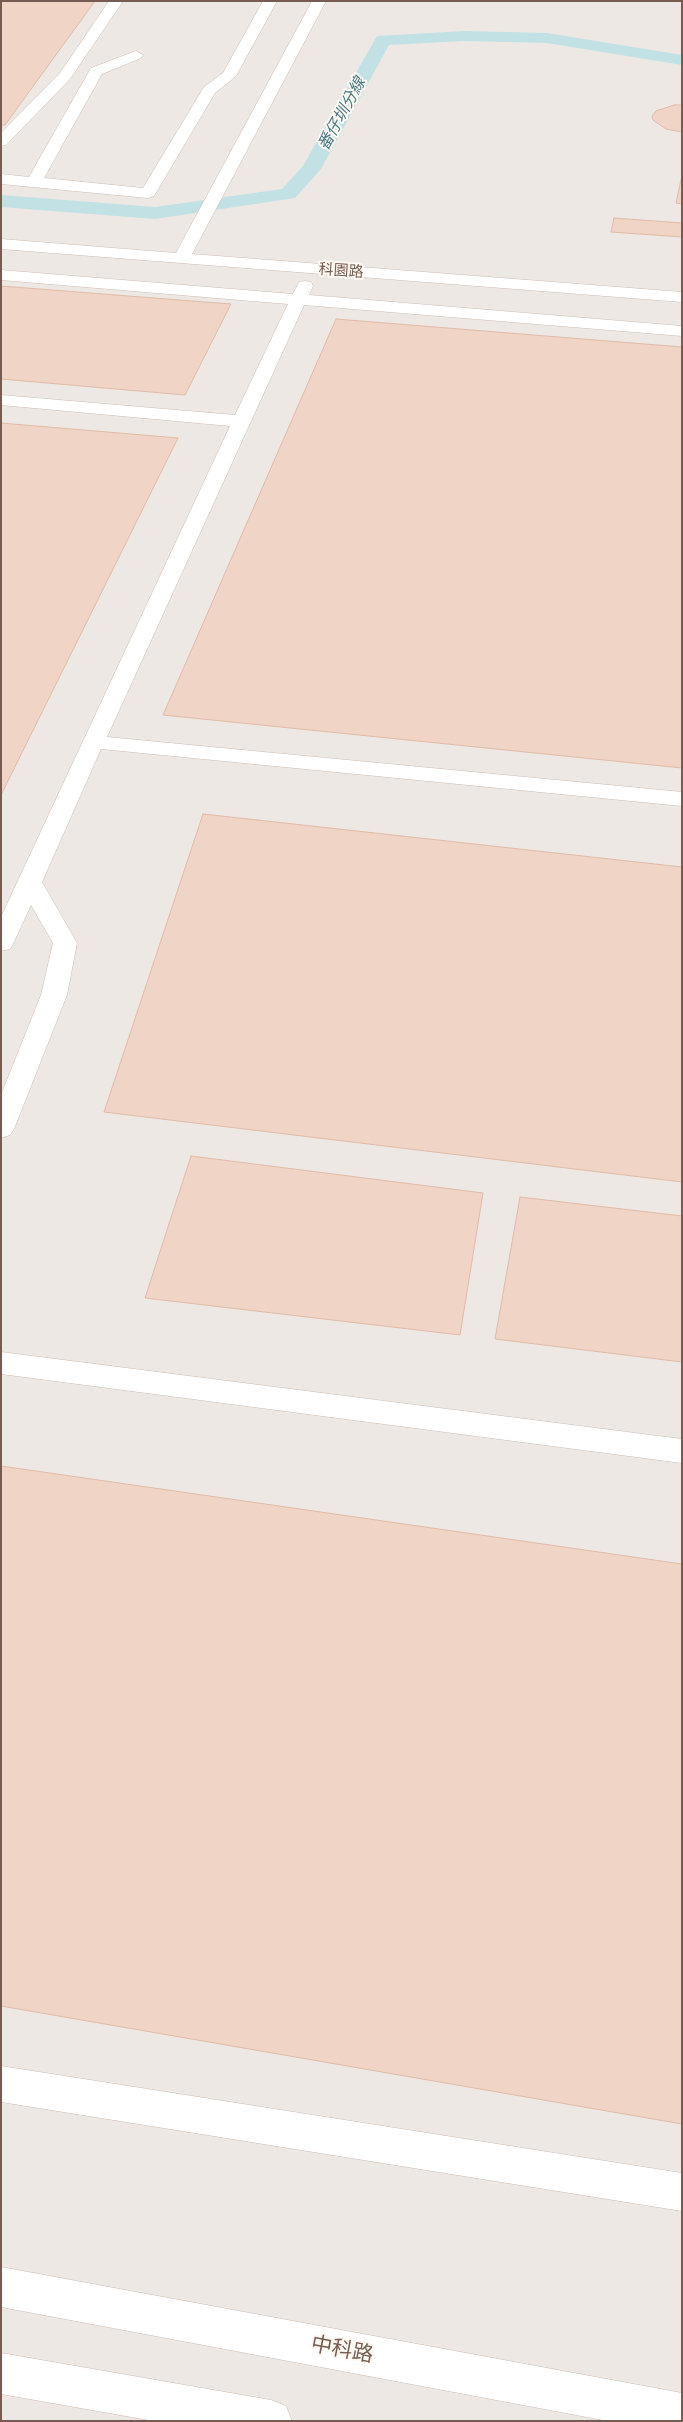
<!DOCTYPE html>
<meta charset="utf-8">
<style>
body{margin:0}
#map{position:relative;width:683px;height:2422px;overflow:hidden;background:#fcf5ec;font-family:Cabin,sans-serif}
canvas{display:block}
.frame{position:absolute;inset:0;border:2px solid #765c50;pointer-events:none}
</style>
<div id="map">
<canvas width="683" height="2422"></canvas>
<div class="frame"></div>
</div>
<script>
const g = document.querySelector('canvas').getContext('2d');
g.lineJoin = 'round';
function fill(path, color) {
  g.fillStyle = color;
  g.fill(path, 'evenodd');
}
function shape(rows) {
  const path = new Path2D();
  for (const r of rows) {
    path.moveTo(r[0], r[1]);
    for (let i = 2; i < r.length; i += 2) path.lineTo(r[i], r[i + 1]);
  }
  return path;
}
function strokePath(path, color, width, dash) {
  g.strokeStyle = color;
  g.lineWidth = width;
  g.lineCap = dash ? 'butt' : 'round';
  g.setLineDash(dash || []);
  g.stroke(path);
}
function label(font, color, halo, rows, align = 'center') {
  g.font = font + ' Cabin,"Noto Sans TC",sans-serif';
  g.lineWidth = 4;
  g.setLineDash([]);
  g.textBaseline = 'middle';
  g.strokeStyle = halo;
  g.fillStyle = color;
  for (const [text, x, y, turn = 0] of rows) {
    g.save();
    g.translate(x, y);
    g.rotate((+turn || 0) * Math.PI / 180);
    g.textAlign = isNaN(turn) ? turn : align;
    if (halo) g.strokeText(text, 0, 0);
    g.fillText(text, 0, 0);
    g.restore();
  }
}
const industrial = shape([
 [1,1,682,1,682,2421,1,2421]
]);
const canal = shape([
 [464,31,547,33,682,55,682,65,547,43,464,41,389,45,321,169,295,198,155,219,1,207,1,195,155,207,282,189,303,166,377,36,464,31]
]);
const building = shape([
 [1,1,95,1,5,125,1,125,1,1],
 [674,105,682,105,682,132,666,129,653,120,652,116,656,111,674,105],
 [682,175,682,204,676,203,682,175],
 [614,218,682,223,682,237,611,232,614,218],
 [1,286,231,304,185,395,1,379,1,286],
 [336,319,682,347,682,768,163,715,336,319],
 [1,423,178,438,1,795,1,423],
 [203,814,682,867,682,1182,104,1112,203,814],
 [191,1156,483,1193,460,1335,145,1298,191,1156],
 [520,1197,682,1216,682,1362,495,1339,520,1197],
 [1,1466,682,1564,682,2124,1,2006,1,1466]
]);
const minor = shape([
 [109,1,123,1,70,79,6,145,1,146,1,133,60,73,109,1],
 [263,1,277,1,236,76,215,93,154,196,148,198,1,184,1,174,29,177,91,68,136,51,143,55,141,58,102,74,44,178,143,188,204,87,223,73,263,1],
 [312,1,326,1,192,254,682,292,682,302,1,249,1,239,176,253,312,1],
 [1,270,293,294,299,282,305,281,311,282,313,286,309,295,682,326,682,336,304,305,107,737,682,792,682,806,101,749,42,882,77,943,67,995,14,1129,10,1135,1,1138,1,1095,41,995,53,943,31,905,13,944,10,949,1,951,1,917,230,426,1,405,1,395,235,415,288,304,1,280,1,270],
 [1,1352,682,1439,682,1463,1,1374,1,1352],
 [1,2066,682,2173,682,2211,1,2102,1,2066],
 [1,2267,682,2393,682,2421,608,2421,1,2307,1,2267],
 [1,2353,271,2400,286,2406,292,2421,154,2421,1,2394,1,2353]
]);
const farStreetnames = [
 ["科園路",341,271,4]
];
const farWaternames = [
 ["番仔圳分線",342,114,-61]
];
const nearStreetnames = [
 ["中科路",342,2350,11]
];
fill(industrial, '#eee8e4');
fill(canal, '#c1e1e5');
fill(building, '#f0d4c6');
strokePath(building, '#e1bba7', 1);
strokePath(minor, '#cebdb2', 1);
fill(minor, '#fff');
label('15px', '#765c50', '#fef9f3', farStreetnames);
label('italic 16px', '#477a81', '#fef9f3', farWaternames);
label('21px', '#765c50', '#fef9f3', nearStreetnames);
</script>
